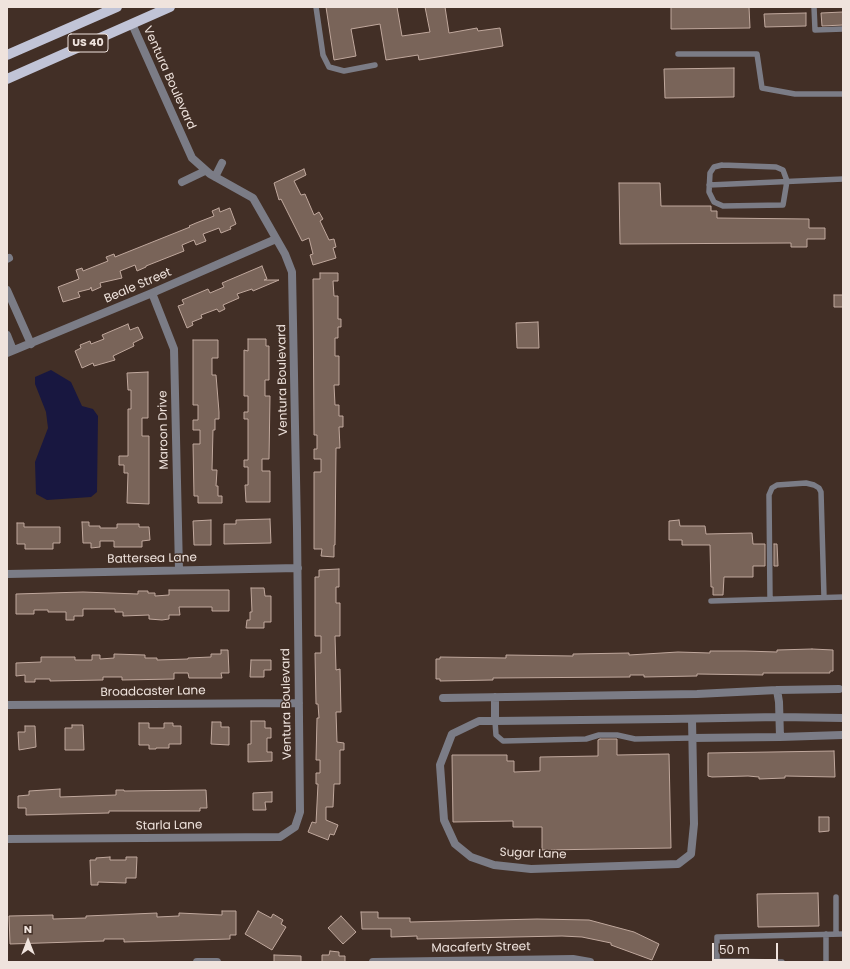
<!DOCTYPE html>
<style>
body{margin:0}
#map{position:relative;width:850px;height:969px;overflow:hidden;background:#422f26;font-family:Poppins,sans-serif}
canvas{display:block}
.frame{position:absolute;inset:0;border:8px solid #efe3dd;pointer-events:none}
.north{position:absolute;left:8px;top:921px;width:40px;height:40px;-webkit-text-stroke:3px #422f26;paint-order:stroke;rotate:0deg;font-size:11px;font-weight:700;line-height:16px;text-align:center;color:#efe3dd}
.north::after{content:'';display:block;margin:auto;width:14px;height:18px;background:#efe3dd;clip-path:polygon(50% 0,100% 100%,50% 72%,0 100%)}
.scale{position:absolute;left:712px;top:943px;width:66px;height:18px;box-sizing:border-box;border:2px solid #efe3dd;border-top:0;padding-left:5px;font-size:12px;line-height:14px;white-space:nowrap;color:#efe3dd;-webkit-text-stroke:3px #422f26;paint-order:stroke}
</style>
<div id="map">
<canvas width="850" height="969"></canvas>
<div class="frame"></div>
<div class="north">N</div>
<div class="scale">50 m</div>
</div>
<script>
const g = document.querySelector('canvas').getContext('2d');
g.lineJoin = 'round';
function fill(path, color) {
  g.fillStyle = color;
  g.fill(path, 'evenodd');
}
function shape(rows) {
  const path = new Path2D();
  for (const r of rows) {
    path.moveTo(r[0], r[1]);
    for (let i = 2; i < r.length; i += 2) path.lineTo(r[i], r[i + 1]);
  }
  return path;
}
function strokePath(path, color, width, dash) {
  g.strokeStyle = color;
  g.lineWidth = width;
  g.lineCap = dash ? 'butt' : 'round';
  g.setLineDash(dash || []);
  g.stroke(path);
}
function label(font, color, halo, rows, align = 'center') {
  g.font = font + ' Poppins,sans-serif';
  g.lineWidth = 3;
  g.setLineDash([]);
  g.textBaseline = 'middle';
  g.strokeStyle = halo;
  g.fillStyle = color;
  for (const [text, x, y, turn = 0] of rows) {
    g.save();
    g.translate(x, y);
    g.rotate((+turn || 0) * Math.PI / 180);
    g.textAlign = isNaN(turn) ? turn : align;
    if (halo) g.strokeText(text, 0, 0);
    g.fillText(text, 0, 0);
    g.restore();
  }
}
const water = shape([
 [51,370,71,382,82,406,93,409,98,416,97,492,91,497,47,500,36,494,35,462,48,428,46,412,35,384,35,377]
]);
const building = shape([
 [326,7,397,7,402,36,430,32,425,7,445,7,449,33,477,28,478,31,500,28,503,46,419,60,418,55,386,60,380,24,351,29,356,56,334,60,326,7],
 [671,7,749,7,750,28,671,29,671,7],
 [843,12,843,25,822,26,821,13,843,12],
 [806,13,806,26,765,27,764,14,806,13],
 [734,68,734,97,665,98,664,69,734,68],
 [304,169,306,175,294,181,301,195,305,194,314,215,319,212,323,219,320,221,329,240,334,239,336,247,333,248,336,258,313,265,310,255,313,254,309,238,302,241,281,199,279,200,274,183,304,169],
 [619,183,660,183,661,206,711,206,711,211,717,211,717,218,809,219,809,228,825,228,825,239,807,239,807,247,791,247,791,243,620,244,619,183],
 [219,208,220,212,230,208,236,224,230,227,231,229,221,233,219,228,203,234,206,241,196,245,194,240,182,245,184,251,146,266,146,267,137,271,135,265,120,271,122,278,100,283,101,287,92,291,91,287,90,289,78,292,80,297,63,302,58,287,79,279,76,270,82,268,83,271,108,261,106,257,114,254,115,257,190,227,189,226,196,223,214,216,212,211,219,208],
 [262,266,267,279,264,280,279,280,253,291,252,289,237,294,239,298,223,305,225,309,219,312,217,309,201,315,202,318,192,322,193,325,187,328,178,306,184,304,182,300,208,289,210,293,224,287,222,283,262,266],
 [320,273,338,273,338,281,333,281,334,296,338,296,338,319,341,319,341,327,338,327,338,338,335,338,335,356,339,356,339,385,334,385,335,405,339,405,339,416,343,416,343,427,339,427,340,448,336,448,335,545,334,545,334,557,321,556,322,549,314,549,314,472,321,472,321,459,314,459,314,449,317,449,317,435,314,435,313,279,320,279,320,273],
 [834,295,843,295,843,307,834,307,834,295],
 [538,322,539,348,517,348,516,323,538,322],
 [128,324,130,330,138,327,143,338,133,343,134,346,113,356,115,360,94,366,93,363,82,368,75,351,81,348,80,345,90,341,91,344,104,339,102,335,128,324],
 [248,339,266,339,266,346,269,346,269,380,265,380,265,396,270,396,269,459,262,459,262,471,270,471,270,502,246,502,245,485,248,485,248,467,244,467,244,460,248,460,248,419,244,419,244,412,248,412,248,396,244,396,244,350,248,351,248,339],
 [193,340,218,340,218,358,212,358,212,375,216,375,219,412,219,419,215,419,215,430,213,430,212,470,217,470,216,486,218,486,218,496,222,496,222,503,198,503,198,496,194,496,193,444,200,444,200,430,193,430,193,420,198,420,198,405,193,405,193,340],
 [148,372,148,418,142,418,142,436,149,436,149,504,127,503,128,473,124,473,124,465,119,465,119,456,128,456,128,409,131,409,131,390,128,390,127,373,148,372],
 [270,519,271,543,224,544,224,524,236,524,236,520,270,519],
 [211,520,211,545,194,545,193,521,211,520],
 [679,520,680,526,705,526,706,534,752,533,753,544,765,544,765,566,753,566,753,577,724,577,723,595,713,595,713,587,711,587,710,545,682,545,682,540,669,540,669,521,679,520],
 [82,522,89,522,89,526,100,526,100,528,117,528,117,524,139,524,139,527,149,527,150,540,142,541,142,547,114,547,114,541,100,541,100,547,91,548,91,543,83,543,82,522],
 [17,523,24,523,24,527,60,527,60,543,53,543,53,549,25,549,25,544,17,544,17,523],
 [774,544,777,544,778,566,774,566,774,544],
 [339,569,339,587,336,587,336,603,340,603,340,636,335,636,336,670,340,669,341,712,336,712,337,742,344,743,344,750,340,750,340,784,334,784,333,807,326,807,326,820,338,825,334,835,330,834,328,840,308,832,312,822,316,823,318,784,316,784,316,773,320,773,320,760,316,760,317,718,319,718,318,704,316,704,315,653,321,653,321,636,315,636,315,577,319,577,319,570,339,569],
 [251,588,264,588,265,596,271,596,271,622,264,622,264,628,246,628,247,620,250,620,250,612,252,612,251,588],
 [169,590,229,590,229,611,212,611,212,607,179,607,180,615,169,615,169,619,162,620,149,619,149,615,123,616,123,612,115,612,115,609,83,609,83,616,74,616,74,620,66,620,66,612,48,612,48,610,34,610,34,614,16,614,16,594,83,592,138,594,138,591,148,591,148,593,155,593,155,596,169,595,169,590],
 [812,649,833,650,833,671,830,671,830,673,763,673,763,675,697,674,697,676,644,677,644,675,630,675,630,677,493,678,493,680,440,681,440,679,436,679,436,659,440,659,440,657,506,658,506,655,573,656,573,654,629,653,629,655,678,652,710,653,710,651,745,651,777,652,777,650,812,649],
 [221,650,228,650,229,673,221,673,222,678,189,678,188,673,174,673,174,679,122,680,122,677,103,677,103,680,50,681,50,679,35,679,35,682,25,682,25,675,16,676,16,663,41,662,41,657,75,657,75,660,92,660,92,655,100,655,100,659,114,658,114,654,145,655,145,658,157,658,157,660,188,659,188,658,211,657,211,654,221,654,221,650],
 [251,660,271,660,271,670,264,670,264,677,250,677,251,660],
 [251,721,265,721,265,728,271,728,271,738,267,738,267,752,272,752,272,761,248,762,248,744,251,744,251,721],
 [212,722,221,722,221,727,229,727,229,745,211,744,212,722],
 [139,723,149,723,149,728,164,728,164,723,173,723,173,726,181,726,181,744,169,744,169,748,156,748,156,749,149,749,149,745,139,745,139,723],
 [72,725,83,725,84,750,65,750,65,728,72,728,72,725],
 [25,726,35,726,36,747,19,750,18,732,25,732,25,726],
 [600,739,617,739,617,755,669,754,671,848,542,850,542,827,513,827,513,821,453,822,452,755,507,755,507,761,514,761,514,772,540,771,540,757,598,756,598,740,600,739],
 [834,751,835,777,785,776,785,778,759,779,759,777,748,776,712,777,708,776,708,753,834,751],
 [60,789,60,797,116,795,116,790,124,790,124,791,206,790,207,808,200,808,200,811,109,811,109,813,26,815,26,808,18,808,18,796,29,795,29,791,60,789],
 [272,792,272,802,265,802,266,810,253,810,253,793,272,792],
 [819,817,829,817,829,831,819,832,819,817],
 [110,857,110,860,126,860,126,857,137,857,136,878,126,878,126,883,98,882,98,885,91,885,90,860,96,860,96,858,110,857],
 [818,893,819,926,758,927,757,894,818,893],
 [222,911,236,911,236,935,230,935,230,939,124,942,124,939,104,939,104,941,10,944,9,916,53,915,53,919,86,918,86,916,157,913,157,917,179,916,179,913,222,915,222,911],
 [258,911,271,918,273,914,283,920,281,924,286,927,272,950,245,934,258,911],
 [361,912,378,912,378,918,410,918,410,922,537,919,589,920,634,932,659,944,652,960,611,945,611,943,582,937,562,936,417,939,417,936,391,937,391,929,362,929,361,912],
 [341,916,356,932,343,944,328,928,341,916],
 [330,951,339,952,339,956,345,956,345,962,322,962,322,955,329,955,330,951],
 [274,955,301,956,301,962,274,962,274,955]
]);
const lane = shape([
 [316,7,323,55,329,67,344,71,375,65],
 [814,7,815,30,843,29],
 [678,54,757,54,762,88,795,94,843,94],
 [722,165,776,167,783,170,787,181,783,205,723,206,714,202,709,192,710,173,714,167,722,165],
 [709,185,843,179],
 [770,599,769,495,772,488,777,485,806,483,814,485,819,488,821,492,824,597],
 [711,601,843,597],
 [495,721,496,735,503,741,586,739,599,735,617,735,635,739,692,738],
 [836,897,836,934],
 [826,934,826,962],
 [782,962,717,961,717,937,843,934]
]);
const street = shape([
 [215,177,222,163],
 [182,182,205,171],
 [7,259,9,258],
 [7,290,31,344],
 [152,293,174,349,179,570],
 [7,335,13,350],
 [7,353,152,293,276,239],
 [7,574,298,568],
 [495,697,495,721],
 [443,698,697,694,777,690],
 [7,705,299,703],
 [692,719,694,824,691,854,678,864,531,869,494,865,471,857,455,844,444,820,440,765,452,734,479,721,495,721,668,719,779,717,843,718],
 [780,737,842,735],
 [692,738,780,737,779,702,777,690,839,689],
 [7,839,280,837,295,827,300,812,297,529,292,272,285,254,253,198,210,174,192,158,132,24],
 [197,962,217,962],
 [373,962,573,959,590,962]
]);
const primary = shape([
 [7,55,117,7],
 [7,79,170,7]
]);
const shields = [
 [88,43,40]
];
const shieldNames = [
 ["US 40",88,43]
];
const streetNames = [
 ["Ventura Boulevard",169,78,66],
 ["Beale Street",138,286,-23],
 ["Ventura Boulevard",283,380,-91],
 ["Maroon Drive",164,430,-91],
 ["Battersea Lane",152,559,-1],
 ["Broadcaster Lane",153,692,-1],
 ["Ventura Boulevard",287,704,-91],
 ["Starla Lane",169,826,-1],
 ["Sugar Lane",533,854,2],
 ["Macaferty Street",481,948,-1]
];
fill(water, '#181740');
fill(building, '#796459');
strokePath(building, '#c0a89d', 1);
strokePath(lane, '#7b7c86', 5.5);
strokePath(street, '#7b7c86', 8);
strokePath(primary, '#c1c4d7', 10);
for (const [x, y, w] of shields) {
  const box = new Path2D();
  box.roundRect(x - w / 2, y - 9, w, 18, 3);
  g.fillStyle = '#422f26';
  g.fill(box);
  strokePath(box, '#efe3dd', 1);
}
label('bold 11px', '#efe3dd', null, shieldNames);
label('12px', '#efe3dd', '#422f26', streetNames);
</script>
